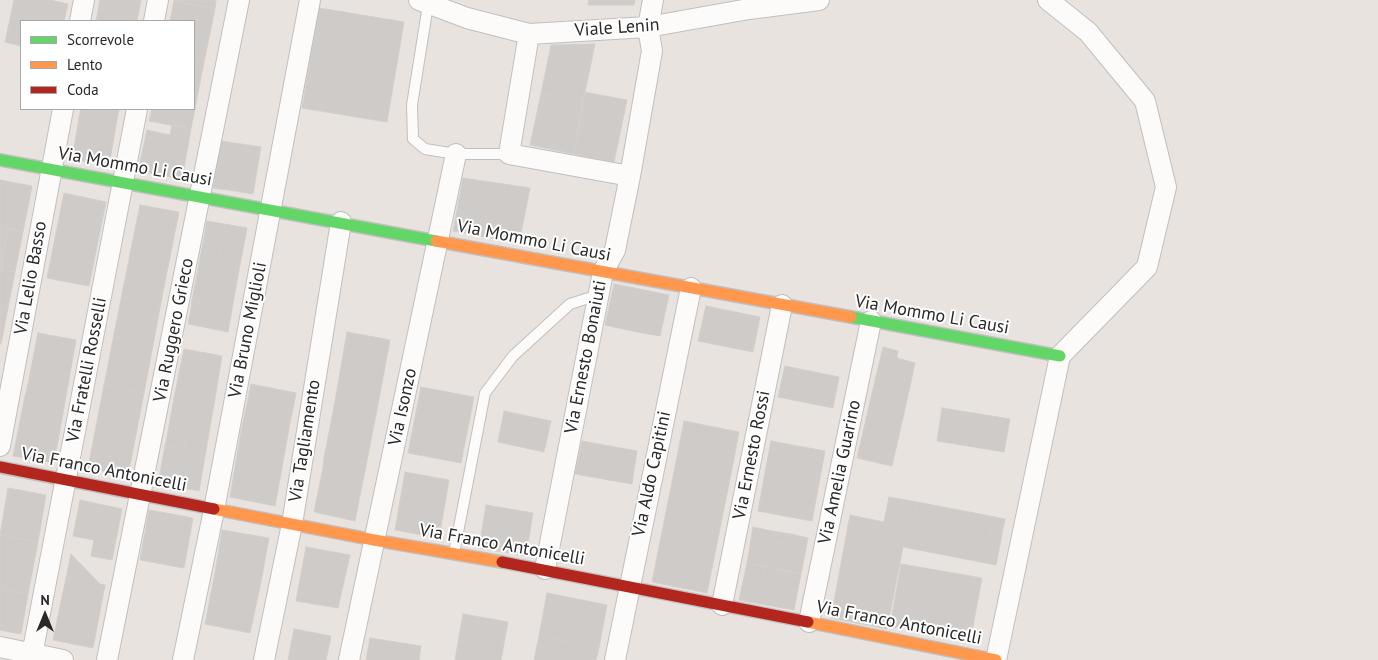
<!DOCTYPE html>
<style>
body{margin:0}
#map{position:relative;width:1378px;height:660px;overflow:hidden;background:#e8e3de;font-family:"PT Sans",sans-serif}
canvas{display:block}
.legend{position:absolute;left:20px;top:20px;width:175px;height:90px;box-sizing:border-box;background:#fff;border:1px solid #a9a9a9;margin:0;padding:6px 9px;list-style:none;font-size:15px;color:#292929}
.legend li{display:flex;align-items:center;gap:10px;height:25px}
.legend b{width:25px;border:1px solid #a9a9a9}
.north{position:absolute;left:20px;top:590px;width:50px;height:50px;-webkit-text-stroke:4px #fff;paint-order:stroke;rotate:0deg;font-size:14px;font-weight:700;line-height:20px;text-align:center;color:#292929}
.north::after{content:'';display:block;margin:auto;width:18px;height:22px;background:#292929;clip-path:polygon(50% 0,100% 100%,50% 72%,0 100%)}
</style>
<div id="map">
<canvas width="1378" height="660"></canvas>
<ul class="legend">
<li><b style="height:6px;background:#63d668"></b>Scorrevole</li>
<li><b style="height:6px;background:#ff974d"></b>Lento</li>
<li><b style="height:6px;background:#b3261e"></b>Coda</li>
</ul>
<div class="north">N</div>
</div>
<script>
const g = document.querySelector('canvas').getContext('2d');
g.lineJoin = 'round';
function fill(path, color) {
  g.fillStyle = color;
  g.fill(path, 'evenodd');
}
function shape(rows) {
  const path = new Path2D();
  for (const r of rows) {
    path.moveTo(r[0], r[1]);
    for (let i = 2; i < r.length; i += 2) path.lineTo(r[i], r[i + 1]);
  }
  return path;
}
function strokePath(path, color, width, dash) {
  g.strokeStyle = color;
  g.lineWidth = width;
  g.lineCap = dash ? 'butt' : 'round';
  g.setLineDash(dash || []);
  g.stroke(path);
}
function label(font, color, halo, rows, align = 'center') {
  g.font = font + ' "PT Sans",sans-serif';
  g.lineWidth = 4;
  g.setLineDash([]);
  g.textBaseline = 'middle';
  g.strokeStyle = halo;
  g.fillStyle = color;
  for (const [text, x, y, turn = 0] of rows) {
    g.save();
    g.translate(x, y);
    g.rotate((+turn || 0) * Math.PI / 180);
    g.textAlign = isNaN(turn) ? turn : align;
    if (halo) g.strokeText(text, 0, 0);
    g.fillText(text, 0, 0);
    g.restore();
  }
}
const building = shape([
 [14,0,50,0,68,4,64,21,21,21,21,46,5,42,14,0],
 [100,0,141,0,137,21,96,21,100,0],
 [174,0,216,0,215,9,174,0],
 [589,0,635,0,634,5,588,5,589,0],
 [174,1,215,9,204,62,194,60,194,21,170,21,174,1],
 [319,8,404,22,387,122,302,108,319,8],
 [595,44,583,102,541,94,551,45,595,44],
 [194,60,204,62,191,129,149,121,152,109,194,109,194,60],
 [584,92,627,100,614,162,574,154,584,92],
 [541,94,583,102,574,154,530,145,541,94],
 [81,109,119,109,116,125,79,118,81,109],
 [79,118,116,125,109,166,72,159,79,118],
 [172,125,191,129,182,179,138,171,147,130,170,135,172,125],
 [221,141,261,147,253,194,229,190,233,166,217,164,221,141],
 [217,164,233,166,229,190,213,188,217,164],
 [463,178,530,188,519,243,453,231,463,178],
 [0,180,32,186,23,232,0,228,0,180],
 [64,193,106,202,89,286,47,278,64,193],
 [140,205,179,212,163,292,124,284,140,205],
 [207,221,247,228,237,281,197,275,201,253,220,256,222,246,203,243,207,221],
 [0,228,8,229,0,269,0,228],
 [8,229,23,232,15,272,0,269,8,229],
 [203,243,222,246,220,256,201,253,203,243],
 [0,269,15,272,7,313,0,312,0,269],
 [197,275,237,281,228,332,188,324,191,309,209,312,211,303,192,300,197,275],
 [124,284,163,292,144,393,104,385,124,284],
 [614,284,669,295,660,336,642,333,643,324,625,321,623,329,605,325,614,284],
 [192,300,211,303,209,312,191,309,192,300],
 [706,306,760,317,753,352,698,341,706,306],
 [0,312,7,313,1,344,0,344,0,312],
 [625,321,643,324,642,333,623,329,625,321],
 [347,332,390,340,376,415,334,407,347,332],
 [38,333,76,340,67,391,28,384,38,333],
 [883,347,898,351,897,358,915,363,905,409,870,402,883,347],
 [184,349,222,356,214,404,174,398,184,349],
 [785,366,839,377,833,408,778,397,785,366],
 [28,384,67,391,54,463,13,456,23,406,41,409,43,399,25,396,28,384],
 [251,384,296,393,292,414,270,409,269,417,290,422,287,440,241,432,251,384],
 [104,385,144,393,128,476,88,468,104,385],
 [421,387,474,397,461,463,408,453,421,387],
 [25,396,43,399,41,409,23,406,25,396],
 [174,398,214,404,199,491,158,484,165,446,184,449,185,440,167,437,174,398],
 [870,402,905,409,892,466,857,458,870,402],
 [334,407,376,415,355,521,314,512,323,468,342,471,343,461,324,458,334,407],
 [942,408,1010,419,1004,452,937,441,942,408],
 [270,409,292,414,290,422,269,417,270,409],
 [504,411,551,421,544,452,498,442,504,411],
 [684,421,739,432,732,469,677,457,684,421],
 [241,432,287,440,275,506,230,497,241,432],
 [167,437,185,440,184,449,165,446,167,437],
 [582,441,637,451,632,484,575,474,582,441],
 [771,441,825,451,818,489,764,478,771,441],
 [677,457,732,469,707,593,652,582,677,457],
 [324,458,343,461,342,471,323,468,324,458],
 [405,472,449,480,439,538,395,530,405,472],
 [764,478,818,489,812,521,758,511,764,478],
 [8,488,46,495,38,542,0,535,8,488],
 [889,497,917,502,910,531,987,547,995,517,1005,519,996,565,903,547,887,629,831,618,850,515,884,522,889,497],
 [80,500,122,509,112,560,91,556,94,540,73,536,80,500],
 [917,502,995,517,987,547,910,531,917,502],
 [486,505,533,513,526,556,479,548,486,505],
 [149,510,193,518,184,568,140,560,149,510],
 [753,527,772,531,770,541,789,544,791,534,808,538,801,574,747,563,753,527],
 [222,530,269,538,261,582,215,573,222,530],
 [772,531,791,534,789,544,770,541,772,531],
 [0,535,38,542,28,594,0,589,0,535],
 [306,547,350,555,338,608,296,601,306,547],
 [71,554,100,584,105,585,93,648,53,640,71,554],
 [747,563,765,567,764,576,782,579,784,570,801,574,794,610,739,600,747,563],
 [901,564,982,578,972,631,905,619,903,629,890,626,901,564],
 [765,567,784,570,782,579,764,576,765,567],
 [215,573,261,582,250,633,205,624,215,573],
 [0,589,28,594,21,634,0,630,0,589],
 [547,593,607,605,599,648,539,636,547,593],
 [463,614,508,622,501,660,455,660,463,614],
 [294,629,331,636,326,660,288,660,294,629],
 [539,636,599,648,596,660,534,660,539,636],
 [370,638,421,646,419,660,366,660,370,638]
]);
const lane = shape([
 [428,5,412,105,413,139,425,149,456,154,509,154],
 [454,553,485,393,513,356,570,304,598,295]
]);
const street = shape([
 [419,0,467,18,529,34,648,27,749,9,819,0],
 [80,21,84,0],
 [154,21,158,0],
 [529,34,509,154,630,176],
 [0,446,63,109],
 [545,569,603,272,615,250,630,176,652,51,648,27,653,0],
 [722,605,782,305],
 [809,622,871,321],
 [0,647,63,660],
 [31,660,137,109],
 [107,660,239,0],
 [183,660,214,510,310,0],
 [264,660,292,524,341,222],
 [349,660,456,154],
 [615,660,691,288],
 [996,660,1060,356,1147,267,1166,187,1145,101,1088,32,1048,0]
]);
const fast = shape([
 [0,160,436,241],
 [851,317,1060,356]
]);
const slow = shape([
 [436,241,851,317],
 [214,509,374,540,502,562],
 [808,622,996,660]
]);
const jam = shape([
 [0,467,214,509],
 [502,562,808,622]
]);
const streetNames = [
 ["Viale Lenin",617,28,-4],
 ["Via Mommo Li Causi",135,167,10],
 ["Via Mommo Li Causi",534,241,11],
 ["Via Lelio Basso",31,278,-80],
 ["Via Mommo Li Causi",932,315,10],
 ["Via Ruggero Grieco",174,330,-79],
 ["Via Bruno Miglioli",248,330,-79],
 ["Via Ernesto Bonaiuti",586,357,-79],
 ["Via Fratelli Rosselli",87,370,-79],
 ["Via Isonzo",403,407,-78],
 ["Via Tagliamento",305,441,-81],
 ["Via Ernesto Rossi",752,455,-79],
 ["Via Franco Antonicelli",104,470,11],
 ["Via Amelia Guarino",840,472,-78],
 ["Via Aldo Capitini",652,474,-78],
 ["Via Franco Antonicelli",502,545,10],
 ["Via Franco Antonicelli",899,623,11]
];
fill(building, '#cecbc8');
strokePath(building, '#d2cfcb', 1);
strokePath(lane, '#c1bfc0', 12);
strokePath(street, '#c1bfc0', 22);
strokePath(fast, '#c1bfc0', 14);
strokePath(slow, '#c1bfc0', 14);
strokePath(jam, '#c1bfc0', 14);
strokePath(lane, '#fcfbfa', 10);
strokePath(street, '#fcfbfa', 20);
strokePath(fast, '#63d668', 11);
strokePath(slow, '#ff974d', 11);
strokePath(jam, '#b3261e', 11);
label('18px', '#292929', '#fff', streetNames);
</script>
